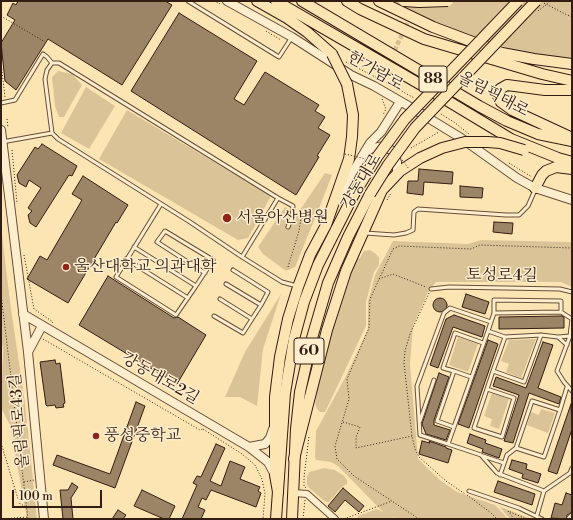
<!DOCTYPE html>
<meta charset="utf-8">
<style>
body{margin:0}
#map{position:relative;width:573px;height:520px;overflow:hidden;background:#fde5b3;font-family:"Libre Bodoni",serif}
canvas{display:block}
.frame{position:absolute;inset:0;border:2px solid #331c12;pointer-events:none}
.scale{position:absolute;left:12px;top:490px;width:90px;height:18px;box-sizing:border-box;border:2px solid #331c12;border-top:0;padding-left:5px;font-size:12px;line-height:14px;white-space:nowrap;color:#331c12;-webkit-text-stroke:3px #feeece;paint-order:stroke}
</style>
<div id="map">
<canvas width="573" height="520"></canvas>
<div class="frame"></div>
<div class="scale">100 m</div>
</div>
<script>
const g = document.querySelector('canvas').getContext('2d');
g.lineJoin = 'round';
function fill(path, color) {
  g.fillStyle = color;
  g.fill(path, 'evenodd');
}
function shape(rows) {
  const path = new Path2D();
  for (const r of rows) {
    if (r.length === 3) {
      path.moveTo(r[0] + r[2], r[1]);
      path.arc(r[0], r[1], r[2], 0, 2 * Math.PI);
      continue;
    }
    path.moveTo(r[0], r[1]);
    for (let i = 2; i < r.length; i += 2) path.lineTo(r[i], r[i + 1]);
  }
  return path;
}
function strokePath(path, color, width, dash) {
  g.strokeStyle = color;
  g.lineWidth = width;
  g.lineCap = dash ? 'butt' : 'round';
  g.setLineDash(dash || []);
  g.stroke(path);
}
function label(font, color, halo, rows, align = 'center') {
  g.font = font + ' "Libre Bodoni","Noto Serif KR",serif';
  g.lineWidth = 3;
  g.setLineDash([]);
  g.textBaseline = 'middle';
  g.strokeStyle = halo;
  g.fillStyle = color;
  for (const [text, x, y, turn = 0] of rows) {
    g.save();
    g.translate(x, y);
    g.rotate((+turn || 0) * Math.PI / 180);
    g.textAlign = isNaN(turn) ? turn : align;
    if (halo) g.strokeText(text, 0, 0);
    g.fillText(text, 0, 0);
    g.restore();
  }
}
const green = shape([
 [382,1,572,1,572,60,547,57,515,50,448,30],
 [58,71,72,74,82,85,64,117,59,117,55,106,52,77],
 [86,87,115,106,89,149,61,133],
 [127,110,271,196,248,238,238,240,99,159],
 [325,173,332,175,320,206,295,267,286,271,263,254,258,247,285,207,296,213,302,207],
 [1,226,10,302,25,403,37,519,27,519,10,425,1,408,3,351,1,335],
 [481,240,572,242,572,287,561,282,436,282,428,292,413,326,410,364,418,459,441,481,457,492,495,505,508,519,397,519,391,516,396,519,357,519,358,516,377,509,383,512,338,466,331,462,316,460,315,457,316,431,345,378,368,329,368,302,375,275,393,241,468,244],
 [370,250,376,254,379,258,379,265,374,272,366,302,366,326,325,412,320,412,317,409,315,403,328,330,353,260,360,258,364,251],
 [281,294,263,349,257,406,240,397,225,397,245,352],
 [458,337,478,344,468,372,449,365],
 [536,339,521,378,506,372,509,364,501,361,509,340],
 [492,393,509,399,499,429,490,426,492,419,484,416],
 [541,409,555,413,548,433,527,425,531,412,539,415],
 [324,468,335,470,344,476,347,480,347,484,343,486,329,502,326,502,309,488,307,484,307,477,309,472],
 [498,505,498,506,532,519,510,519]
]);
const building = shape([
 [18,1,165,1,172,5,122,85,48,39,16,90,5,81,1,43,15,20,7,15,13,3,16,5,18,1],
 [179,13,257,61,234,99,244,105,265,72,319,105,315,111,325,117,318,128,330,135,317,156,319,157,296,195,131,91,179,13],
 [42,144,77,166,72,176,69,175,36,227,30,223,28,215,32,211,28,208,41,188,29,180,26,187,19,183,17,175,35,147,38,149,42,144],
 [419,169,453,172,452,184,424,182,423,195,407,193,408,181,418,181,419,169],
 [83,176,128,205,117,223,116,222,68,303,27,279,40,256,47,260,82,200,72,194,83,176],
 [460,186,483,188,482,198,460,197,460,186],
 [494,222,513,223,512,234,493,232,494,222],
 [108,276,174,318,178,317,206,335,177,384,79,325,108,276],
 [466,294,489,302,485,314,462,307,466,294],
 [440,305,7],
 [454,315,485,326,482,337,453,327,438,368,430,365,446,319,454,315],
 [562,316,564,317,564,328,499,329,499,317,562,316],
 [488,340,498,344,469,428,458,424,488,340],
 [543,342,553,345,538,388,561,397,559,404,529,393,513,443,504,441,519,395,493,386,496,377,526,388,543,342],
 [55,360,56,364,60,363,65,403,63,404,64,407,56,408,55,405,47,406,46,405,40,362,55,360],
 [439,373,449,377,434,420,434,425,450,430,446,440,426,434,422,424,439,373],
 [136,402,145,406,115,488,53,465,57,455,110,474,136,402],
 [571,404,572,429,557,474,548,471,571,404],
 [470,434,486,440,485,443,502,449,499,458,482,452,483,449,467,443,470,434],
 [422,441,430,443,429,441,446,447,446,448,452,450,448,463,419,454,422,441],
 [216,444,225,448,210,481,221,486,230,461,245,467,240,479,260,487,258,491,261,493,256,507,211,490,206,500,202,498,198,507,205,510,201,519,182,519,197,485,193,483,197,476,201,477,216,444],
 [512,460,527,464,526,469,541,474,538,483,522,478,523,474,509,469,512,460],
 [498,481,535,494,532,505,494,492,498,481],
 [72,483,78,487,71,498,73,519,63,519,60,490,68,490,72,483],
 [343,488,364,506,359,512,345,500,335,512,328,506,343,488],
 [142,490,175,506,169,519,164,519,134,506,142,490],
 [566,493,572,495,572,508,571,513,567,515,566,519,551,518,555,503,562,505,566,493],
 [118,510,126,515,123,519,112,519,118,510]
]);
const pedestrianTunnel = shape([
 [381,80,417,2]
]);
const path = shape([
 [214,1,220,4],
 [544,3,563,13,572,17],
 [1,16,45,42],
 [1,17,2,19,1,20],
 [266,31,281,40],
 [346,62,389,84,414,98],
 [1,63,5,97],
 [382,99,386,109,383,115],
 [441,114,454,122,469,134],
 [7,119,8,128],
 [411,148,439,132],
 [12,150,17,203],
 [509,163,532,177],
 [387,200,391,193],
 [24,255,34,309,53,322,52,323],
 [288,267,299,231,302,212,298,209],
 [379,279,393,274,426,287],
 [429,293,410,334,405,351,404,363,412,436,415,449,419,457,446,481,465,494],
 [1,294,28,519],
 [43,339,200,430,203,429],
 [343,422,360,427,356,437,356,448,412,436],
 [203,429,242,454,255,465,262,479,265,494,263,519],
 [1,443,18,499,20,504,27,507],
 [24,482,34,480],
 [306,488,304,486,304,478,309,436],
 [467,495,491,513,497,519],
 [2,519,28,517],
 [303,519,305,500],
 [344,519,392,501],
 [419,519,354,476,337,459,335,446,349,399,347,379,369,328,370,299,393,249,399,246,471,249,480,245,572,248],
 [514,519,508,511,526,519]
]);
const service = shape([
 [188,1,279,57,292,37],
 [1,103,15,100,43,54,47,57,52,63],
 [2,142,52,133],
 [278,198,293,206,292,217,288,227],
 [161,204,116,277,176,315,196,286,213,260,165,231,157,242,205,273],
 [365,233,394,235,406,233,413,230,414,212,418,209,506,215,519,215,528,206,535,190],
 [134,247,196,286],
 [242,257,278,198,59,63,52,63,47,70,45,79,52,133,58,139,190,222,242,257,282,282,297,286],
 [126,259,188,298],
 [226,284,261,305,268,292,233,270],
 [431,289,449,287,560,289,572,292],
 [561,312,561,301,494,300,494,313,561,312,572,319,570,336,557,371,564,382,572,391],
 [214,316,243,333,252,319,220,299],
 [252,319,261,305],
 [488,331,494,313],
 [541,335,524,382,493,371,505,337,541,335,558,337,567,345],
 [505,337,488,331,448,444,481,455,497,473,544,491,537,515],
 [558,337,570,336],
 [454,371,471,377],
 [487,389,514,398,502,437,474,428,493,371],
 [532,401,560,410,544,457,516,448,532,401],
 [560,410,567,387],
 [420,421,434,380],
 [454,427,437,421,454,371,443,368,455,333,483,343],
 [448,444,420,435,417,386,444,313,450,308,491,322],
 [483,456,504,463],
 [500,475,507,455,516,448],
 [469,491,519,508,542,519],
 [544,491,570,473,572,468]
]);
const minor = shape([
 [294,493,307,494,335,519]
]);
const tertiary = shape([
 [227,1,292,37,351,75,374,86,412,108,461,138,517,178,535,188,572,200],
 [1,130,28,352,44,519],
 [366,150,383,146,393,151,397,162,397,173],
 [339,199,352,173,370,143,381,132,400,102],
 [23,314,249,447,268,462,275,475],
 [28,352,42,326],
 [249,447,265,444,270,438,273,429],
 [571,519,572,518]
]);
const primary = shape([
 [276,519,285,393,294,339,304,302,318,265,354,194],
 [292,519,296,429,300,392,312,338,328,283,348,237,370,194]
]);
const trunk = shape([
 [257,1,287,18,307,32,332,54],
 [276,1,423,86,511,139,558,158,572,162],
 [302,1,479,106,507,121,538,134,572,141],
 [347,1,360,9,424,39,542,74,572,81],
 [379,1,433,27,502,53,534,59,572,64],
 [568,136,512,110,501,102,498,96,500,89,507,85,545,90,572,90],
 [535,188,542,175,546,171,556,167,572,169],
 [294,459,327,330,346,271,382,190,400,171,420,158],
 [278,492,275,475,275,397,280,357,288,319,298,287,310,255,326,225,349,159,352,137,353,115,347,84]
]);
const pathBridge = shape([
 [538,11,551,1],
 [345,154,366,159],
 [402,160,409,169]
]);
const primaryBridge = shape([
 [354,194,377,157,405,119,518,1],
 [370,194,388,165,415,128,536,1]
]);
const trunkBridge = shape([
 [404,1,419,2,448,1],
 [332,54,347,84],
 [420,158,442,148,465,142,488,142,500,143,524,150]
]);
const markers = [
 [227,218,5,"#8f2418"],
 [66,267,4,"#8f2418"],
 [96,436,4,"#8f2418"]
];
const shields = [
 [433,79,28],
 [309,351,30]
];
const shieldNames = [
 ["88",433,79],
 ["60",309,351]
];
const streetNames = [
 ["한가람로",375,72,30],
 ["올림픽대로",493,95,28],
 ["강동대로",362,182,-59],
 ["토성로4길",502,276,1],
 ["강동대로2길",160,379,30],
 ["올림픽로43길",20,421,-95]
];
const poiNames = [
 ["서울아산병원",236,218],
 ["울산대학교 의과대학",74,267],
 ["풍성중학교",104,436]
];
fill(green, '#dbc398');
fill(building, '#9c8566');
strokePath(building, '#331c12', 1);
strokePath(pedestrianTunnel, '#d5bd93', 4.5, [4.5, 2]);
strokePath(service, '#664e3a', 5);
strokePath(minor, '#664e3a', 8);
strokePath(tertiary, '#664e3a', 10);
strokePath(primary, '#331c12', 12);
strokePath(trunk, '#331c12', 12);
strokePath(path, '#331c12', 1, [1, 2]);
strokePath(service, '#feeece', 3);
strokePath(minor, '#feeece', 6);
strokePath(tertiary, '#feeece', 8);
strokePath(primary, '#fde5b3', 10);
strokePath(trunk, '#fde5b3', 10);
strokePath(primaryBridge, '#331c12', 12, []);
strokePath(trunkBridge, '#331c12', 12, []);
strokePath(pathBridge, '#331c12', 1, [1, 2]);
strokePath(primaryBridge, '#fde5b3', 10);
strokePath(trunkBridge, '#fde5b3', 10);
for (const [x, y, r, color] of markers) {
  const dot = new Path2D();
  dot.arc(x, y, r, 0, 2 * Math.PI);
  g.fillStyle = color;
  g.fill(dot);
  strokePath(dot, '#feeece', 1.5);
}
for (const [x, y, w] of shields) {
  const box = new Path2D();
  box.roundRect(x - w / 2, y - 13, w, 26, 3);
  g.fillStyle = '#feeece';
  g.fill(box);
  strokePath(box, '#331c12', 1);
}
label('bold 15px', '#331c12', null, shieldNames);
label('16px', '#331c12', '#feeece', streetNames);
label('16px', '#331c12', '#feeece', poiNames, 'left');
</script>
